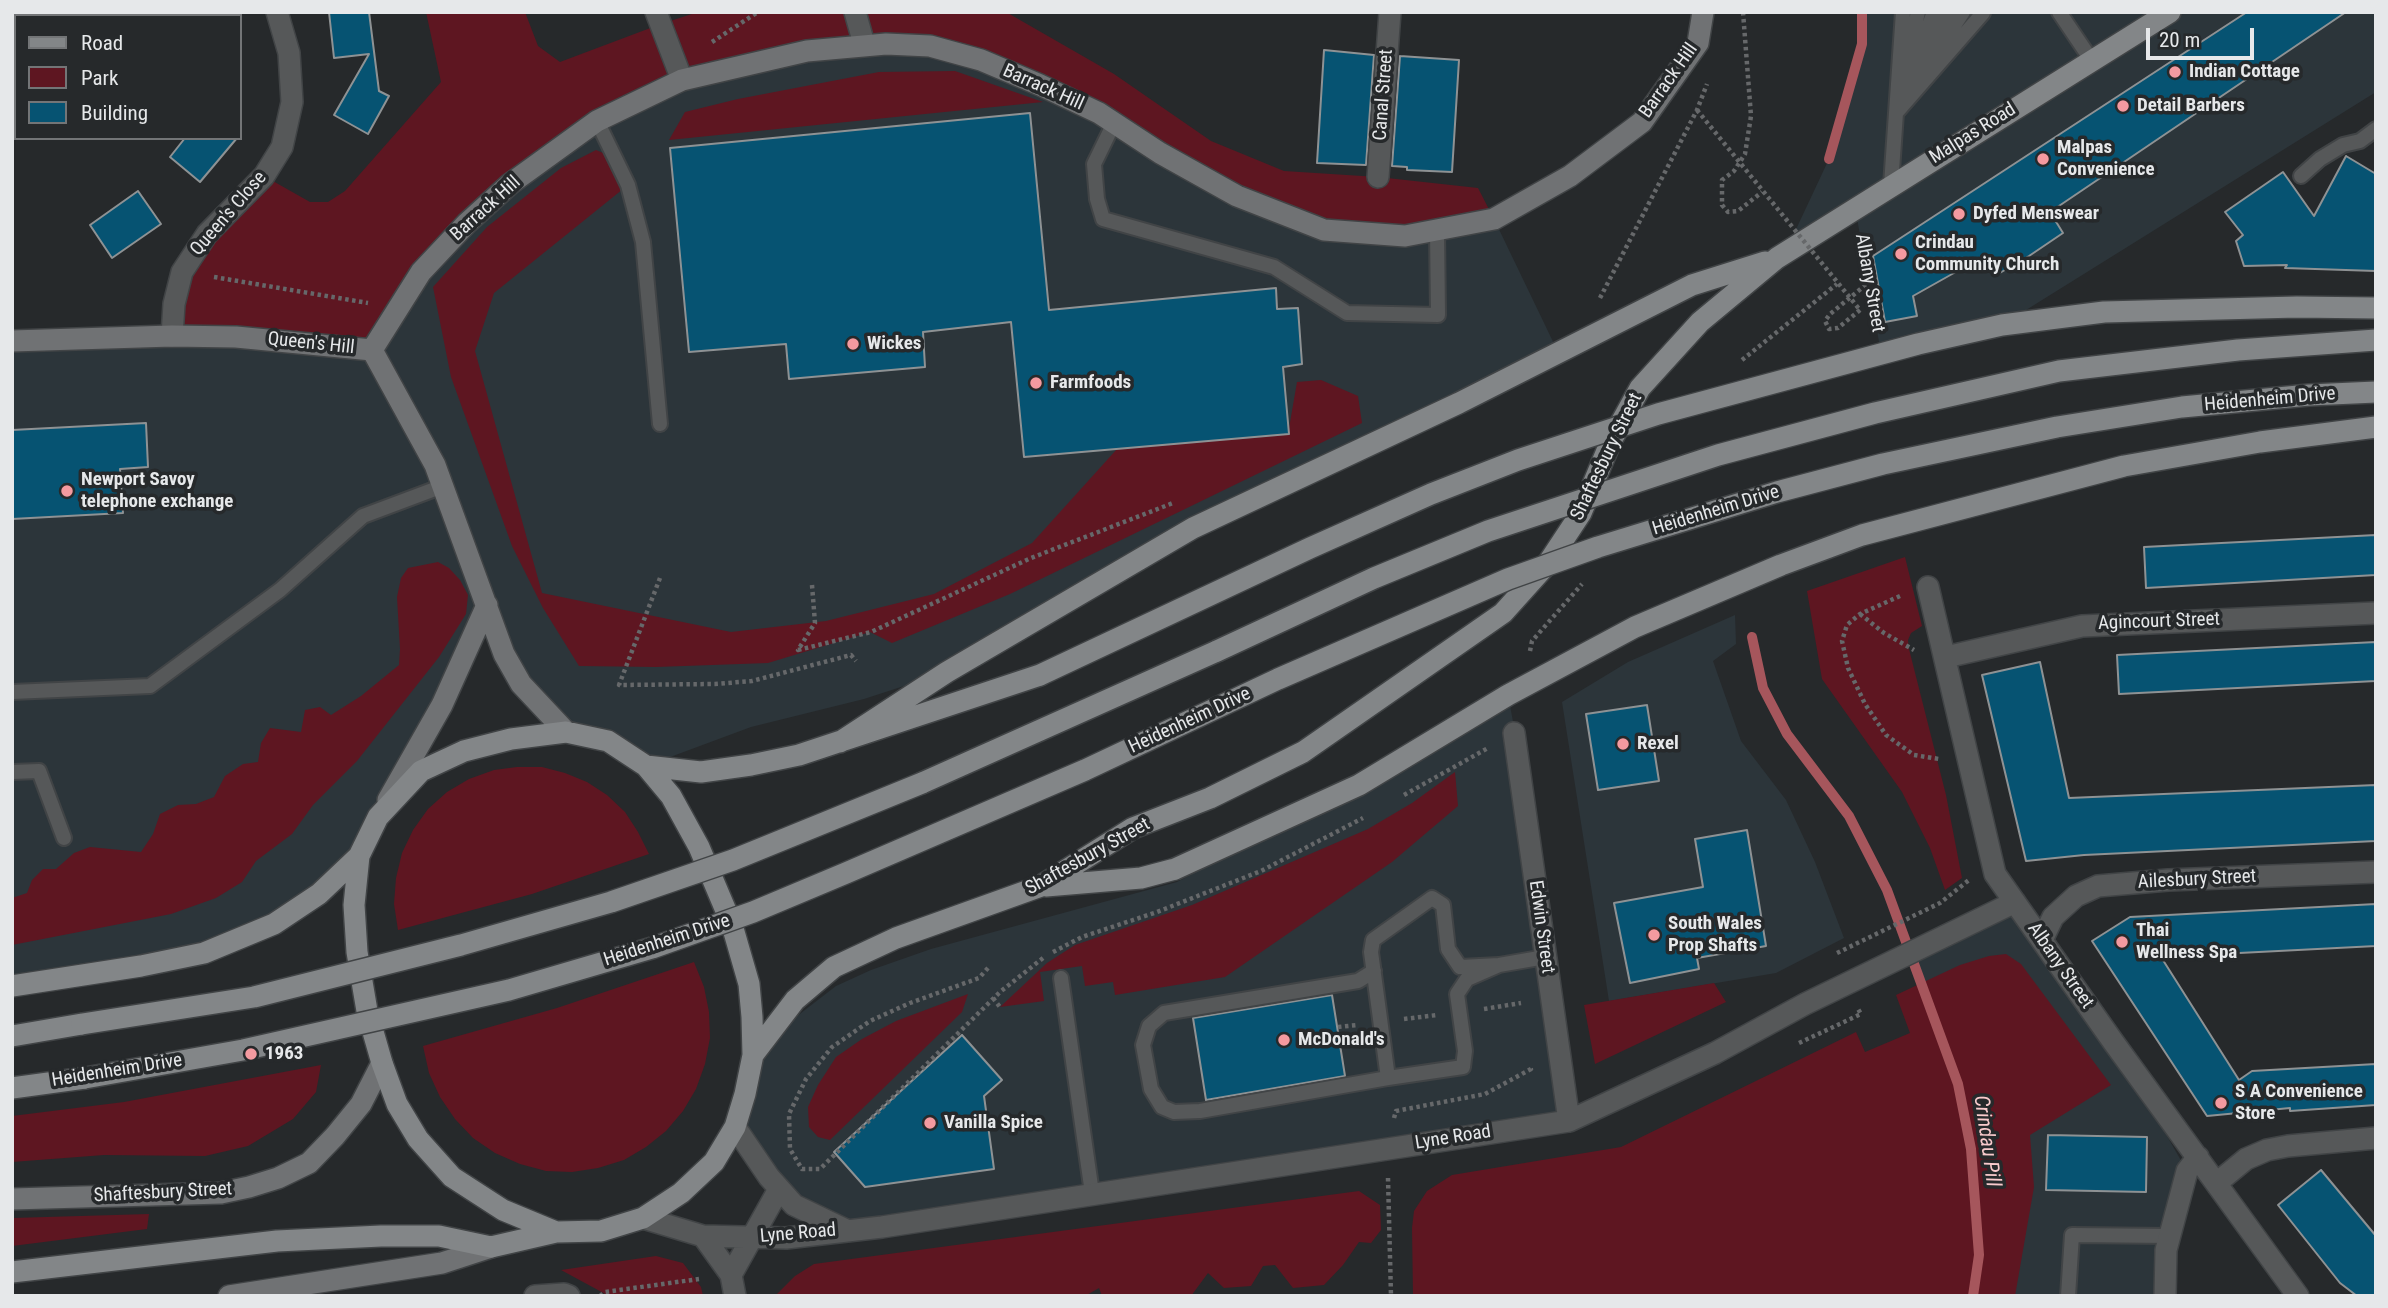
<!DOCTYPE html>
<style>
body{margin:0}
#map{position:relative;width:2388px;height:1308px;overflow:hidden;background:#26292b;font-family:"Roboto Condensed",sans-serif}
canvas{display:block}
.frame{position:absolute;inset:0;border:14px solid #e6e8ea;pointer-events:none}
.legend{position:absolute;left:14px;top:14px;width:228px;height:126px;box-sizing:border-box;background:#26292b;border:2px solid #737577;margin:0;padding:9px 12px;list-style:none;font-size:21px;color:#e6e8ea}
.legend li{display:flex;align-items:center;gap:14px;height:35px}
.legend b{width:35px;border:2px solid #737577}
.scale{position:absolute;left:2146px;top:28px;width:108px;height:32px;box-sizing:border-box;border:4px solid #e6e8ea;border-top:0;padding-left:9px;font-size:21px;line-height:24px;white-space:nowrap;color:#e6e8ea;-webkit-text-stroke:5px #26292b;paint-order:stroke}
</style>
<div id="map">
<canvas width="2388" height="1308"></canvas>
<div class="frame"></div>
<ul class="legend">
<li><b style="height:9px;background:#838688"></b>Road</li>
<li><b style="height:19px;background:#5e1621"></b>Park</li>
<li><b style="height:19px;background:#065372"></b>Building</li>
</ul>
<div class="scale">20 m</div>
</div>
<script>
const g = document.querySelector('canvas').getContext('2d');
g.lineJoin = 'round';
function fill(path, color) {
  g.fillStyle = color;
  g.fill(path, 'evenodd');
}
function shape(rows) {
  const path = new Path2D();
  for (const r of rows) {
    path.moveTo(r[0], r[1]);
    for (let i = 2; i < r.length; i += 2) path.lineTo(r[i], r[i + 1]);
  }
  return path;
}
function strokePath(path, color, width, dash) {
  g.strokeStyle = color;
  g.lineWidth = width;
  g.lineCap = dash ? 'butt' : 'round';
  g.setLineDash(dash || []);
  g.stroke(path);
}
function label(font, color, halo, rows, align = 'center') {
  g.font = font + ' "Roboto Condensed",sans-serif';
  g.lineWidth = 7;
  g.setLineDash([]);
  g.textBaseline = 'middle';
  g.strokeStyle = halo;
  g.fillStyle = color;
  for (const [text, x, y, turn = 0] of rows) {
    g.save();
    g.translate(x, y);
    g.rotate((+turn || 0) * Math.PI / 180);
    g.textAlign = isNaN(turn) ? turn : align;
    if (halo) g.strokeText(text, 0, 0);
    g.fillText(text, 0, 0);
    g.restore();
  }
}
const built = shape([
 [1862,12,2376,12,2376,92,2002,325,1881,353,1855,207,1783,257,1829,159,1862,44],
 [864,44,981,60,1160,153,1494,219,1558,352,1193,528,947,672,864,699,751,727,646,766,566,732,521,684,488,606,378,817,319,894,204,953,12,986,12,341,172,336,421,272,510,184,682,80],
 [1735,615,1736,644,1713,661,1741,741,1786,800,1815,862,1844,938,1776,973,1609,1001,1562,702,1628,662],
 [1508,695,1515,732,1569,1121,839,1227,794,1205,735,1127,753,1055,801,1013,836,986,871,970,931,949,1177,882,1359,785],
 [2015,902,2114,1043,2187,1171,2165,1296,1973,1296,1925,996,1908,952]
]);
const green = shape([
 [426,12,525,12,538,46,560,62,661,24,698,12,1006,12,1114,74,1211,141,1284,171,1378,177,1478,188,1494,219,1405,236,1324,230,1099,113,930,46,752,62,597,121,467,223,372,350,172,336,182,272,264,176,310,202,328,202,345,191,441,82],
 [955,71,1043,102,669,140,685,112,738,99,879,72],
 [596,150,615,158,628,185,494,293,475,351,542,593,731,632,826,621,934,594,1032,543,1117,449,1288,434,1297,382,1321,380,1358,396,1362,423,1010,594,892,643,870,632,768,663,656,667,579,666,543,608,512,546,451,377,433,287,487,227,561,168],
 [1905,557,1922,626,1911,633,1908,640,1909,649,1946,795,1962,878,1945,890,1930,848,1902,792,1822,679,1807,591],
 [438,562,449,568,460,580,468,595,466,614,439,657,357,761,313,805,292,834,256,861,242,882,216,898,171,914,12,945,12,898,27,893,32,880,43,869,56,869,74,853,90,847,141,852,153,834,160,814,178,805,196,804,214,797,225,776,243,764,258,762,261,743,270,728,301,732,305,710,320,707,331,715,361,696,399,665,400,649,397,597,401,578,408,568],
 [517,767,542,767,565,773,587,782,607,795,625,812,638,832,649,854,532,894,398,930,394,904,396,878,402,853,413,830,428,809,447,792,469,779,494,770],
 [1455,772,1458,806,1392,862,1225,977,1115,995,1113,982,1085,986,1082,966,1040,972,1044,1001,1000,1007,1047,963,1075,945,1192,905,1368,829,1412,803],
 [2006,954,2021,964,2111,1085,2030,1135,2034,1187,2015,1296,1413,1296,1412,1228,1414,1211,1427,1191,1452,1175,1621,1147,1856,1032,1865,1052,1910,1033,1896,995,1960,965,1989,956],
 [694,962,704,987,709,1012,710,1038,705,1064,696,1089,683,1111,666,1131,646,1147,624,1160,598,1168,572,1172,546,1171,520,1164,495,1153,473,1138,455,1119,440,1097,429,1073,423,1046,557,1008],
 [1714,983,1726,1002,1595,1064,1584,1005],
 [968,994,962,1012,830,1140,818,1137,809,1127,808,1107,818,1085,836,1057,862,1039,896,1021],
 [321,1065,316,1092,293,1119,248,1146,205,1156,104,1155,12,1162,12,1116,124,1102],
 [1359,1191,1380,1205,1381,1230,1371,1243,1359,1242,1343,1265,1324,1285,1293,1288,1275,1265,1263,1266,1251,1286,1224,1288,1208,1273,1191,1296,1102,1296,1099,1288,1085,1296,775,1296,795,1276,814,1264],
 [149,1214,147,1229,12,1246,12,1218],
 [656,1256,683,1263,701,1287,703,1296,609,1296,561,1270]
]);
const stream = shape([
 [1829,159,1862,44,1862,12],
 [1752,637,1763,688,1787,734,1849,816,1887,890,1958,1084,1971,1149,1979,1255,1973,1296]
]);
const building = shape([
 [329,12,369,12,379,91,389,96,368,134,334,115,369,54,334,58,329,12],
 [2247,12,2346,12,2050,212,2063,233,2029,256,1998,274,1986,255,1913,296,1917,316,1885,322,1873,256,2247,12],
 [1324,50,1374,55,1366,165,1317,163,1324,50],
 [1400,56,1459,60,1452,172,1407,170,1407,167,1392,166,1400,56],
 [1030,113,1049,310,1276,288,1277,309,1298,308,1302,364,1283,367,1289,434,1024,457,1011,322,923,332,925,367,789,379,786,344,689,352,670,148,1030,113],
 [185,138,237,138,200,182,170,157,185,138],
 [2346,156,2376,174,2376,271,2285,268,2287,265,2244,266,2236,241,2243,235,2225,212,2283,172,2314,216,2346,156],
 [138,191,161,224,112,258,90,225,138,191],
 [146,423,148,467,120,469,123,513,12,519,12,430,146,423],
 [2376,535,2376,575,2146,588,2144,547,2376,535],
 [2376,642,2376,681,2119,694,2117,655,2376,642],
 [2040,662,2069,798,2376,785,2376,841,2084,855,2026,861,1982,675,2040,662],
 [1647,705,1659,781,1598,790,1586,714,1647,705],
 [1747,830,1766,946,1697,958,1699,969,1630,983,1614,903,1703,887,1695,839,1747,830],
 [2376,904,2376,946,2161,957,2239,1080,2252,1071,2376,1064,2376,1105,2290,1111,2290,1108,2207,1116,2092,941,2130,917,2376,904],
 [1332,995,1345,1076,1206,1100,1193,1018,1332,995],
 [962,1035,1002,1080,984,1096,994,1169,865,1187,834,1152,962,1035],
 [2048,1135,2147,1137,2146,1192,2046,1190,2048,1135],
 [2321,1170,2376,1236,2376,1296,2357,1296,2340,1283,2278,1205,2321,1170]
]);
const path = shape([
 [1743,12,1751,116,1745,154,1734,171,1722,180,1722,205,1728,212,1738,211,1762,192],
 [712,42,758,12],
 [1861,239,1876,327],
 [214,277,368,303],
 [1600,298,1697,110,1707,84],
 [1860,310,1838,328,1829,329,1825,321,1830,314,1868,283],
 [1742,360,1837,284],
 [660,578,619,685,715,684,752,681,851,655,856,661],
 [812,585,815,623,798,650,871,632,1031,558,1173,503],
 [1900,596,1860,614,1847,625,1842,641,1848,668,1865,704,1886,735,1914,755,1939,759],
 [1860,614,1884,633,1914,650],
 [1530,651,1532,641,1582,584],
 [1404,795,1488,748],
 [1053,952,1082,937,1157,912,1261,871,1363,818],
 [1837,953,1940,903,1969,880],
 [988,968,979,978,910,1003,870,1021,832,1047,806,1079,789,1114,790,1149,802,1169,820,1169,1000,992,1043,958],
 [993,998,1000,1007],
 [1484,1009,1521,1003],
 [1404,1019,1437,1015],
 [1338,1027,1357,1025],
 [1799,1043,1861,1014,1858,1009],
 [1394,1118,1396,1111,1485,1094,1531,1069,1530,1067],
 [1388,1178,1391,1296],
 [600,1296,605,1292,699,1279]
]);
const lane = shape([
 [2059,12,2092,61],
 [1911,43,1918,12],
 [1920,50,1934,12],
 [1930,62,1963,12],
 [1904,85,1917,37],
 [1906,93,1948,12],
 [1896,113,1983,13],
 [597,121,628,185,643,242,660,424],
 [1114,123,1094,164,1097,199,1103,219,1274,267,1347,313,1438,315,1437,230],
 [2301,176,2320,159,2343,145,2360,141,2376,129],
 [1891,185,1903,12],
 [12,692,150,686,280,590,363,516,443,486],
 [12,772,39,771,64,838],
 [1499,965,1467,979,1457,994,1465,1051,1463,1067,1388,1078,1371,952,1373,940,1432,898,1443,905,1448,949,1460,967,1499,965,1545,957],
 [1374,971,1358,981,1164,1013,1149,1026,1143,1045,1151,1089,1162,1107,1174,1112,1200,1111,1388,1078],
 [1061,978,1092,1193],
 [2068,1296,2072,1235,2171,1236]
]);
const street = shape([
 [656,12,682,80],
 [855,12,864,44],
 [1378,177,1390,12],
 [172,336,174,304,182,272,207,234,264,176,282,147,292,102,289,53,277,12],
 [1928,587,1995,874,2114,1043,2298,1296],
 [1946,657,2082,626,2376,613],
 [1514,733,1569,1121],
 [2042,940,2053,917,2076,896,2098,886,2168,880,2376,872],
 [735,1127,769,1177,794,1205,846,1230],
 [2218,1182,2246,1159,2267,1150,2288,1146,2376,1138],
 [643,1218,703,1236,786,1238,882,1227,1569,1121,1715,1053,1805,1004,2015,902],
 [703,1236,731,1275,735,1296],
 [731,1275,779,1189],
 [535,1296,564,1294,569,1296],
 [2165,1296,2166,1250,2187,1171,2198,1157]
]);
const secondary = shape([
 [12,341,172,336,236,337,372,350,435,465,504,654,521,684,566,732],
 [372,350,421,272,467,223,510,184,597,121,682,80,807,51,886,44,930,46,981,60,1040,85,1099,113,1160,153,1237,196,1324,230,1405,236,1494,219,1570,176,1642,122,1698,43,1703,12],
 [388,800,442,705,487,605],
 [12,1199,221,1193,249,1187,278,1178,309,1163,335,1136,361,1104,382,1063],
 [229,1296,442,1263,491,1247]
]);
const primary = shape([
 [566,732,608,741,646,766,671,796,699,847,732,925,749,984,752,1017,753,1055,745,1094,735,1127,714,1162,681,1193,643,1218,601,1231,556,1232,503,1210,452,1177,418,1139,397,1104,382,1063,367,1011,357,952,354,905,359,856,378,817,421,771,464,751,511,739,566,732],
 [840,742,947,672,1193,528,1459,403,1692,285,1765,262],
 [646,766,701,772,751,765,799,755,1040,675],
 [922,783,1217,651],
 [1046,886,1141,878,1175,869],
 [12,986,141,966,204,953,274,924,319,894,359,856],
 [12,1036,82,1024],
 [753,1055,795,1000,834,967,896,938,1041,886,1133,828,1210,798,1303,752,1503,613,1548,563,1581,513,1611,441,1640,388,1700,322,1777,258,2170,12],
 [12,1088,85,1078],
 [12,1272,277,1241,381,1236,439,1236,491,1247,556,1232]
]);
const pathBridge = shape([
 [1697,110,1860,310]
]);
const primaryBridge = shape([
 [1217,651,1374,578,1488,531,1718,455,1875,413,2059,371,2238,350,2376,340],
 [1040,675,1310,548,1431,494,1518,460,1658,414,1918,344,2002,325,2104,312,2297,307,2376,308],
 [1175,869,1359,785,1508,695,1635,627,1781,565,1862,535,2124,466,2260,442,2376,427],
 [82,1024,254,997,461,945,611,902,733,860,922,783],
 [85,1078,243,1050,509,990,652,948,753,912,846,873,1085,770,1278,679,1508,579,1598,547,1777,492,1883,464,2057,427,2182,407,2309,395,2376,392]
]);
const markers = [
 [2175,72,7,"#f49aa0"],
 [2123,106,7,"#f49aa0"],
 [2043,159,7,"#f49aa0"],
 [1959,214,7,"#f49aa0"],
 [1901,254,7,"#f49aa0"],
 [853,344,7,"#f49aa0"],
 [1036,383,7,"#f49aa0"],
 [67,491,7,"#f49aa0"],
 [1623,744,7,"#f49aa0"],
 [1654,935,7,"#f49aa0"],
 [2122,942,7,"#f49aa0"],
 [1284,1040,7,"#f49aa0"],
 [251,1054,7,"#f49aa0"],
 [2221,1103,7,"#f49aa0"],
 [930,1123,7,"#f49aa0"]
];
const poiNames = [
 ["Indian Cottage",2189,72],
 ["Detail Barbers",2137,106],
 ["Malpas",2057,148],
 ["Convenience",2057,170],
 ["Dyfed Menswear",1973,214],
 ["Crindau",1915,243],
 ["Community Church",1915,265],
 ["Wickes",867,344],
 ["Farmfoods",1050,383],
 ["Newport Savoy",81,480],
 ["telephone exchange",81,502],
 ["Rexel",1637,744],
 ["South Wales",1668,924],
 ["Prop Shafts",1668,946],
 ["Thai",2136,931],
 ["Wellness Spa",2136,953],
 ["McDonald's",1298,1040],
 ["1963",265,1054],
 ["S A Convenience",2235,1092],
 ["Store",2235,1114],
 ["Vanilla Spice",944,1123]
];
const streetNames = [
 ["Barrack Hill",1669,81,-55],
 ["Barrack Hill",1043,88,24],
 ["Canal Street",1384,95,-86],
 ["Malpas Road",1973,134,-32],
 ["Barrack Hill",486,209,-42],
 ["Queen's Close",229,214,-49],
 ["Albany Street",1869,283,80],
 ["Queen's Hill",311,344,6],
 ["Heidenheim Drive",2270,400,-5],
 ["Shaftesbury Street",1607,457,-64],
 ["Heidenheim Drive",1716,511,-17],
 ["Agincourt Street",2159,622,-2],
 ["Heidenheim Drive",1190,721,-25],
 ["Shaftesbury Street",1088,857,-29],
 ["Ailesbury Street",2197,880,-3],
 ["Edwin Street",1541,927,82],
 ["Heidenheim Drive",667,941,-18],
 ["Albany Street",2060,966,55],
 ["Heidenheim Drive",117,1071,-9],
 ["Lyne Road",1453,1138,-9],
 ["Shaftesbury Street",163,1193,-3],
 ["Lyne Road",798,1234,-5]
];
const waterNames = [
 ["Crindau Pill",1986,1141,82]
];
fill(built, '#2c353a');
fill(green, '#5e1621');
strokePath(stream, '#a6565c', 10);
fill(building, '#065372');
strokePath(building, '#8e9294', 2);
strokePath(lane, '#414446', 18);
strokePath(street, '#414446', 24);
strokePath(secondary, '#414446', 24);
strokePath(primary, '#414446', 24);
strokePath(path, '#66686a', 4.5, [3.5, 3.5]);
strokePath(lane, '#565859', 14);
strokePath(street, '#565859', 21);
strokePath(secondary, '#707274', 21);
strokePath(primary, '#838688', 21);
strokePath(primaryBridge, '#414446', 24, []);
strokePath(pathBridge, '#66686a', 4.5, [3.5, 3.5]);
strokePath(primaryBridge, '#838688', 21);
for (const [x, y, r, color] of markers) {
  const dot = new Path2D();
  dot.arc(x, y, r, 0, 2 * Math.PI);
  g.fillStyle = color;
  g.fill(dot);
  strokePath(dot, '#26292b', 2.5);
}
label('bold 19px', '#e6e8ea', '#26292b', poiNames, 'left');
label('19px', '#e6e8ea', '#26292b', streetNames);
label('italic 21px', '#f9cacc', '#26292b', waterNames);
</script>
